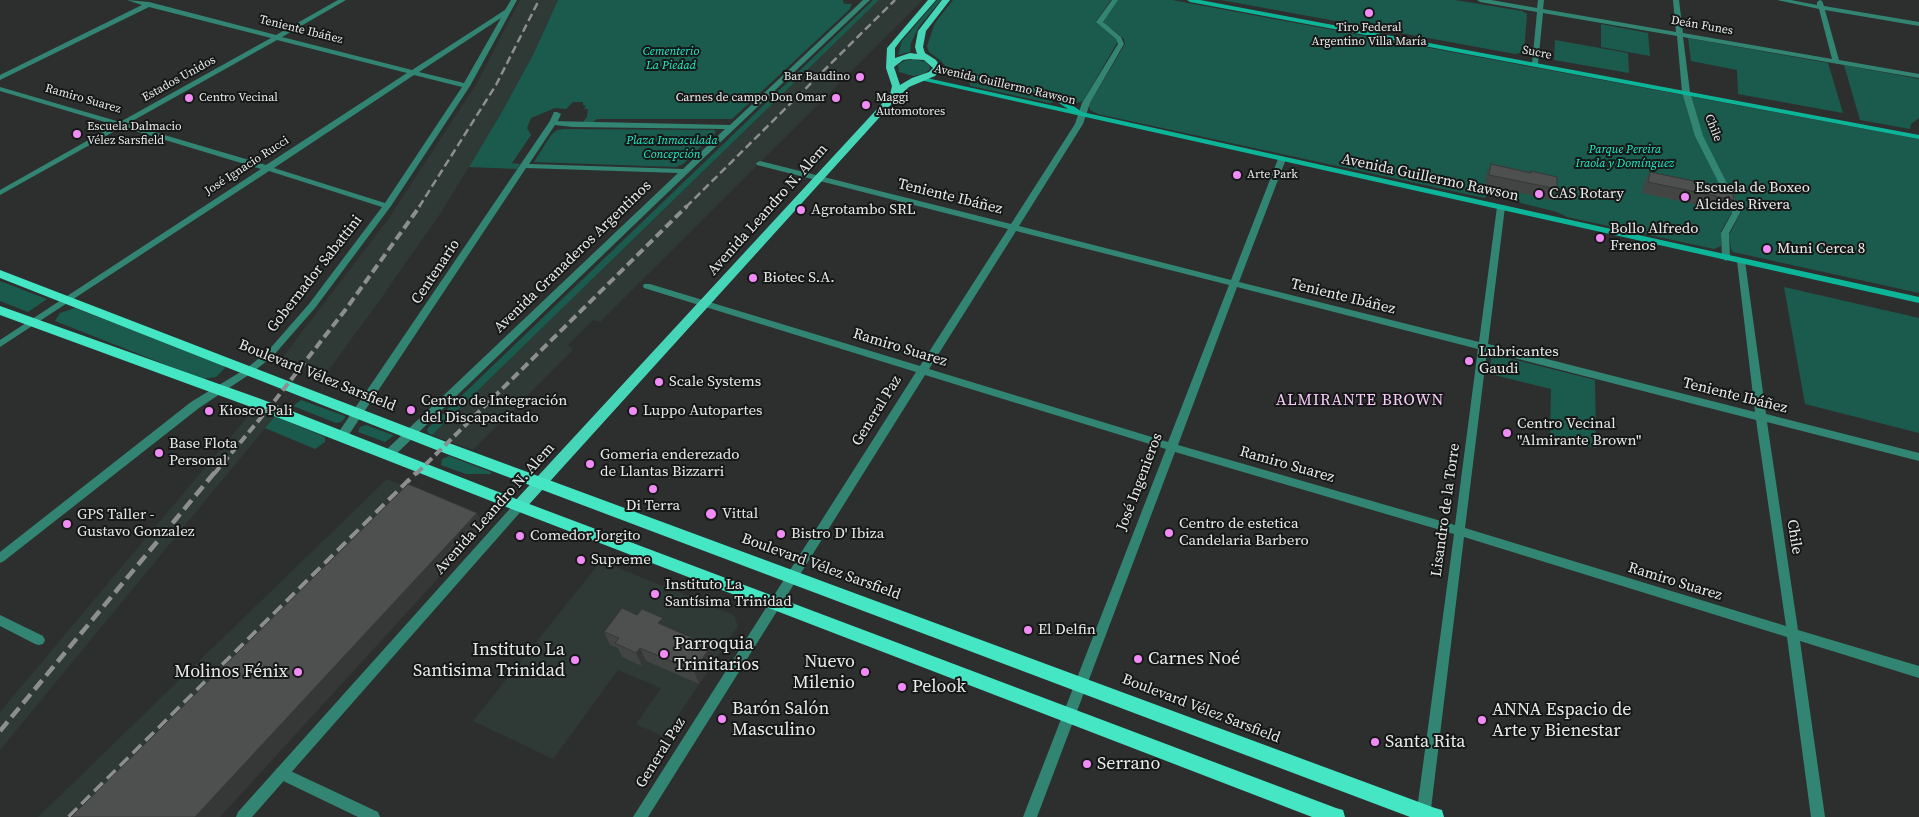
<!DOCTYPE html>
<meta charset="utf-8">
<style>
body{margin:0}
canvas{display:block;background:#2c2f2e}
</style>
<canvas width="1919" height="817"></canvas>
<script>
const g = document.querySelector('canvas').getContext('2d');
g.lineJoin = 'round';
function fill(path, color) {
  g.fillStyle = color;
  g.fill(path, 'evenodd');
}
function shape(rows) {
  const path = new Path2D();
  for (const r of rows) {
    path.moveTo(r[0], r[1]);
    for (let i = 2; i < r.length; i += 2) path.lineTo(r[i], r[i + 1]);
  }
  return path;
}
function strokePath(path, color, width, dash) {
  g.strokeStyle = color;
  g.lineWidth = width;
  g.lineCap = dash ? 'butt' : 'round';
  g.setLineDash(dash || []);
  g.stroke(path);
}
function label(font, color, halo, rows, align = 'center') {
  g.font = font + ' "Source Serif 4",serif';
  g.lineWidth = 4;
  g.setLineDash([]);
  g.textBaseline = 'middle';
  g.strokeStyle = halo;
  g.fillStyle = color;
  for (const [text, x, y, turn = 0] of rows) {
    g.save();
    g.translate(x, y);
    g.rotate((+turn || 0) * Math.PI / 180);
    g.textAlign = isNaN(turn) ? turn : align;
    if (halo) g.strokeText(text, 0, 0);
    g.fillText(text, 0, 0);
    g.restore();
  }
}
const built = shape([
 [520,0,558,0,533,55,499,117,442,211,377,304,325,375,282,358,387,221,477,83],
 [879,0,923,0,600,322,593,320,568,345,573,350,473,450,432,435],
 [255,408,275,416,0,750,0,712],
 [387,479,422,493,100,817,38,817],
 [601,561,734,615,738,626,716,659,664,637,625,652,699,684,664,737,636,724,661,688,618,670,553,759,473,721]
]);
const green = shape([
 [558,0,843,0,844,4,852,4,849,10,732,119,597,119,591,123,583,122,587,117,588,109,584,109,586,106,583,105,583,102,573,102,566,109,555,108,531,118,527,128,531,135,512,163,520,164,517,169,469,167,499,117,533,55],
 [873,0,879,0,432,435,428,433,427,429],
 [937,0,941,0,918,28,911,43,910,52,898,55,902,41],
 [953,0,1111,0,1096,21,1099,25,1107,27,1103,21,1117,0,1172,0,1919,139,1919,293,1733,252,1731,249,1729,235,1740,214,1741,209,1706,145,1733,208,1732,212,1721,231,1721,246,1714,249,1567,217,1557,212,1521,203,1513,197,1494,193,1484,198,1098,114,1090,110,1089,105,1125,44,1124,39,1112,29,1103,28,1116,39,1117,43,1083,101,1077,103,1056,93,946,67,940,60,929,52,927,46,935,23],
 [1221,0,1455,0,1522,11,1527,14,1524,52,1515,54],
 [1601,24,1648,33,1650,56,1601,47],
 [1688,38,1828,63,1843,113,1738,94,1737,70,1691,61],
 [1555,40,1628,53,1629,73,1554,60],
 [913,59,926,62,930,67,929,70,923,74,913,76,899,72,898,65,904,61],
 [1844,65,1919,79,1919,118,1911,124,1910,129,1860,120],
 [971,82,1051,99,1054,102,1049,103,971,86,969,84],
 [564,129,714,130,716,132,683,164,676,167,534,162,551,135,557,130],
 [0,281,47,299,28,312,0,301],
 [1784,287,1919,318,1919,433,1805,404],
 [75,308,222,364,225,368,216,377,202,379,55,321,60,313],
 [1496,355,1595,380,1596,448,1550,436,1551,389,1490,374,1491,357],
 [301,400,345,416,345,418,341,422,336,423,293,406],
 [275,416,325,437,325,442,315,449,265,428],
 [366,425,393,435,393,436,385,442,358,432,360,427],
 [449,456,491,472,491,474,466,474,441,465,442,459]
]);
const pedestrian = shape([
 [554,112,557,112,561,114,557,123,553,125,549,123,554,112]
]);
const minor = shape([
 [127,0,149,2,276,35,338,0,346,0,282,37,412,70,505,10,511,0,517,0,470,86,391,206,315,308,273,356,253,372,199,408,4,561,0,563,0,552,191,402,247,368,267,352,309,304,382,207,269,171,0,347,0,340,261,169,122,127,0,195,0,190,115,125,0,91,0,87,120,122,271,38,149,7,0,80,0,75,142,5,127,0],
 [501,18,464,83,419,72,501,18],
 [277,40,407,73,266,165,127,124,277,40],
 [414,75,462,87,385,203,274,168,414,75],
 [863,0,870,0,688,173,393,457,385,457,384,454,385,451,678,173,526,168,346,439,338,439,337,436,338,433,550,121,730,125,863,0],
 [555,125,573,127,725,129,683,169,529,164,555,125],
 [1112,0,1118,0,1103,22,1121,37,1124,44,1090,103,1083,124,1019,226,1231,280,1278,159,1279,157,1285,157,1286,159,1239,282,1479,342,1497,207,1501,205,1504,205,1505,207,1488,344,1755,412,1737,261,1741,258,1745,261,1766,414,1919,453,1919,461,1767,422,1798,630,1919,666,1919,678,1800,641,1825,817,1811,817,1787,637,1464,537,1430,817,1416,817,1454,534,1175,452,1037,817,1023,817,1166,449,925,375,648,817,633,817,916,372,644,288,643,286,644,284,650,284,920,366,1008,229,757,165,756,163,760,161,1011,224,1075,124,1082,103,1118,44,1116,39,1096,22,1112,0],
 [1016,231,1229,285,1168,442,929,369,1016,231],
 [1237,287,1478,349,1455,525,1178,445,1237,287],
 [1487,351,1756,420,1786,626,1465,528,1487,351],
 [1477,0,1491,0,1537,8,1538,0,1544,0,1543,9,1676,32,1673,0,1679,0,1683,33,1832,59,1819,9,1777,0,1791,0,1817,5,1817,2,1820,0,1822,1,1824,6,1919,22,1919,26,1825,10,1839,60,1919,74,1919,78,1683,37,1690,92,1703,136,1740,209,1740,213,1729,233,1730,258,1726,261,1722,258,1721,233,1732,213,1732,209,1695,136,1682,92,1677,36,1543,13,1538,64,1535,66,1532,64,1537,12,1480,2,1477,0],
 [0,615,43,636,45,640,43,644,39,645,35,644,0,626,0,615],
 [282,767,378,812,380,817,358,817,277,778,275,773,277,768,282,767]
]);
const tertiary = shape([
 [519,502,523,503,524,506,523,509,252,817,236,817,238,812,515,503,519,502]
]);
const secondary = shape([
 [1187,0,1200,0,1919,135,1919,139,1190,2,1187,0],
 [936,65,947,69,1055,93,1082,112,1919,297,1919,303,920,80,920,78,922,77,1068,109,1050,97,943,72,934,68,934,66,936,65]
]);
const primary = shape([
 [928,0,936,0,901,40,895,48,895,58,910,53,917,54,915,47,918,31,942,0,950,0,926,31,923,47,925,53,936,60,941,68,940,70,935,76,909,87,897,98,524,510,519,511,514,510,512,506,514,502,890,95,892,86,886,68,887,48,928,0],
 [910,59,924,60,933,68,929,72,912,78,900,85,894,67,903,60,910,59]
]);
const trunk = shape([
 [0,270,449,443,1435,808,1442,810,1444,817,1410,817,439,451,0,278,0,270],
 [0,306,261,399,524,502,1336,808,1343,810,1345,817,1312,817,514,510,251,407,0,315,0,306]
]);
const railFar2 = shape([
 [419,207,496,85,539,0],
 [686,207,895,0]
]);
const railFar1 = shape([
 [214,474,269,408,346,309,420,206],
 [416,474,687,206]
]);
const rail = shape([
 [0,731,215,472],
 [69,817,417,472]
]);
const wall = shape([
 [1491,164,1530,172,1531,171,1557,189,1551,200,1485,185,1486,175],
 [1650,172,1734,200,1726,211,1642,193,1644,183],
 [666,627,711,646,716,659,699,684,646,661,642,666,622,657,618,648,610,645,604,632]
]);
const shadedWall = shape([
 [477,513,485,527,220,817,195,817],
 [663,618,668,631,658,623],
 [711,646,716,659,699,684,694,671],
 [640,648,646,661,642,666,636,653]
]);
const building = shape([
 [1491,164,1531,173,1531,171,1557,177,1557,189,1489,175,1491,164],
 [1650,172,1732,189,1734,200,1648,182,1650,172],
 [408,484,477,513,195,817,71,817,408,484],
 [622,608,637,615,642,609,663,618,658,623,711,646,694,671,640,648,636,653,615,643,619,638,604,632,622,608]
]);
const markers = [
 [1369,13,5,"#f18bf5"],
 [860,77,5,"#f18bf5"],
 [189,98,5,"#f18bf5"],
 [836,98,5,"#f18bf5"],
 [866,105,5,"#f18bf5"],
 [77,134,5,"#f18bf5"],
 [1237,175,5,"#f18bf5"],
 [1539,194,5,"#f18bf5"],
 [1685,197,5,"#f18bf5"],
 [801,210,5,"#f18bf5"],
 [1600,238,5,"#f18bf5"],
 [1767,249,5,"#f18bf5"],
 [753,278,5,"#f18bf5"],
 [1469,361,5,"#f18bf5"],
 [659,382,5,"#f18bf5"],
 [411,410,5,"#f18bf5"],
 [209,411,5,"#f18bf5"],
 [633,411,5,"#f18bf5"],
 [1507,433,5,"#f18bf5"],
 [159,453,5,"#f18bf5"],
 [590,464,5,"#f18bf5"],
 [653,489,5,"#f18bf5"],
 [711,514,6,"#f18bf5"],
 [67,524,5,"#f18bf5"],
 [1169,533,5,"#f18bf5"],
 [781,534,5,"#f18bf5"],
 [520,536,5,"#f18bf5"],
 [581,560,5,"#f18bf5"],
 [655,594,5,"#f18bf5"],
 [1028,630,5,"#f18bf5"],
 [664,654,5,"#f18bf5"],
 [1138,659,5,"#f18bf5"],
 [575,660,5,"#f18bf5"],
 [298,672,5,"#f18bf5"],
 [865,672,5,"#f18bf5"],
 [902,687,5,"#f18bf5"],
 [722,719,5,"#f18bf5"],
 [1482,720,5,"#f18bf5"],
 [1375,742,5,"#f18bf5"],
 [1087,764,5,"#f18bf5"]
];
const farStreetnames = [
 ["Deán Funes",1702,26,10],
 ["Teniente Ibáñez",301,30,14],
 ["Sucre",1537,53,11],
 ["Estados Unidos",179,79,-29],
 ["Avenida Guillermo Rawson",1005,85,13],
 ["Ramiro Suarez",83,99,16],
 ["Chile",1713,128,69],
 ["José Ignacio Rucci",247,166,-33]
];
const farPoinames = [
 ["Tiro Federal",1369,28,"center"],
 ["Argentino Villa María",1369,42,"center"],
 ["Bar Baudino",850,77,"right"],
 ["Centro Vecinal",199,98],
 ["Carnes de campo Don Omar",826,98,"right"],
 ["Maggi",876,98],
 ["Automotores",876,112],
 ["Escuela Dalmacio",87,127],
 ["Vélez Sarsfield",87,141],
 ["Arte Park",1247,175]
];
const farParknames = [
 ["Cementerio",671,52],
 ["La Piedad",671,66],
 ["Plaza Inmaculada",672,141],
 ["Concepción",672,155],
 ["Parque Pereira",1625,150],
 ["Iraola y Domínguez",1625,164]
];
const streetNames = [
 ["Avenida Guillermo Rawson",1430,178,12],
 ["Teniente Ibáñez",950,197,14],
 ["Avenida Leandro N. Alem",768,210,-48],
 ["Avenida Granaderos Argentinos",573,257,-44],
 ["Centenario",436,272,-56],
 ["Gobernador Sabattini",315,274,-52],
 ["Teniente Ibáñez",1343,297,14],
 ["Ramiro Suarez",900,348,17],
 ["Boulevard Vélez Sarsfield",317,376,22],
 ["Teniente Ibáñez",1735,396,14],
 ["General Paz",877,411,-58],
 ["Ramiro Suarez",1287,465,16],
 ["José Ingenieros",1140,482,-69],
 ["Avenida Leandro N. Alem",495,509,-48],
 ["Lisandro de la Torre",1446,510,-82],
 ["Chile",1794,537,81],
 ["Boulevard Vélez Sarsfield",821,567,20],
 ["Ramiro Suarez",1675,582,17],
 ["Boulevard Vélez Sarsfield",1201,709,21],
 ["General Paz",661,753,-58]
];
const poiNames = [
 ["Escuela de Boxeo",1695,188],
 ["Alcides Rivera",1695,205],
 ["CAS Rotary",1549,194],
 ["Agrotambo SRL",811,210],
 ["Bollo Alfredo",1610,229],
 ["Frenos",1610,246],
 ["Muni Cerca 8",1777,249],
 ["Biotec S.A.",763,278],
 ["Lubricantes",1479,352],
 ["Gaudi",1479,369],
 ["Scale Systems",669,382],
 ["Centro de Integración",421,401],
 ["del Discapacitado",421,418],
 ["Kiosco Pali",219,411],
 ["Luppo Autopartes",643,411],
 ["Centro Vecinal",1517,424],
 ["\"Almirante Brown\"",1517,441],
 ["Base Flota",169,444],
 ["Personal",169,461],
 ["Gomeria enderezado",600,455],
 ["de Llantas Bizzarri",600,472],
 ["Di Terra",653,506,"center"],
 ["Vittal",722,514],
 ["GPS Taller -",77,515],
 ["Gustavo Gonzalez",77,532],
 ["Centro de estetica",1179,524],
 ["Candelaria Barbero",1179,541],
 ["Bistro D' Ibiza",791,534],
 ["Comedor Jorgito",530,536],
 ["Supreme",591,560],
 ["Instituto La",665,585],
 ["Santísima Trinidad",665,602],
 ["El Delfin",1038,630]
];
const neighbourhoodNames = [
 ["ALMIRANTE BROWN",1360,401]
];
const nearPoinames = [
 ["Parroquia",674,644],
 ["Trinitarios",674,665],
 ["Instituto La",565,650,"right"],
 ["Santisima Trinidad",565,671,"right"],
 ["Carnes Noé",1148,659],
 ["Nuevo",855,662,"right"],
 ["Milenio",855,683,"right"],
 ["Molinos Fénix",288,672,"right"],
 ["Pelook",912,687],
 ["Barón Salón",732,709],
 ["Masculino",732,730],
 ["ANNA Espacio de",1492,710],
 ["Arte y Bienestar",1492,731],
 ["Santa Rita",1385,742],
 ["Serrano",1097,764]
];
fill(built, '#2f3936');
fill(green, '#1a5b4d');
fill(pedestrian, '#328572');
fill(minor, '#328572');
fill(tertiary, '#328572');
fill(secondary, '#0db598');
fill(primary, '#47d5b7');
fill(trunk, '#44e6c4');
strokePath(railFar2, '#8c8f8e', 2.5, [8, 4]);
strokePath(railFar1, '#8c8f8e', 4, [9, 4.5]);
strokePath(rail, '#8c8f8e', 4.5, [12, 6]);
fill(wall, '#424544');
fill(shadedWall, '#363837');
fill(building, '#4d504f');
strokePath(building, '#363837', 1);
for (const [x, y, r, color] of markers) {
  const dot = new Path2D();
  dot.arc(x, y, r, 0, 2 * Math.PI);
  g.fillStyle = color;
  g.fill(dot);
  strokePath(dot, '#161717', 2);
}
label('12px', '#e9ebeb', '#161717', farStreetnames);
label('12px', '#e9ebeb', '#161717', farPoinames, 'left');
label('italic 12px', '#1bf2cc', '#161717', farParknames);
label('15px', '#e9ebeb', '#161717', streetNames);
label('15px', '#e9ebeb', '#161717', poiNames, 'left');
g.letterSpacing = '1px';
label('16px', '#f9cbfa', '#161717', neighbourhoodNames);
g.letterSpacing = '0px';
label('18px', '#e9ebeb', '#161717', nearPoinames, 'left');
</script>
